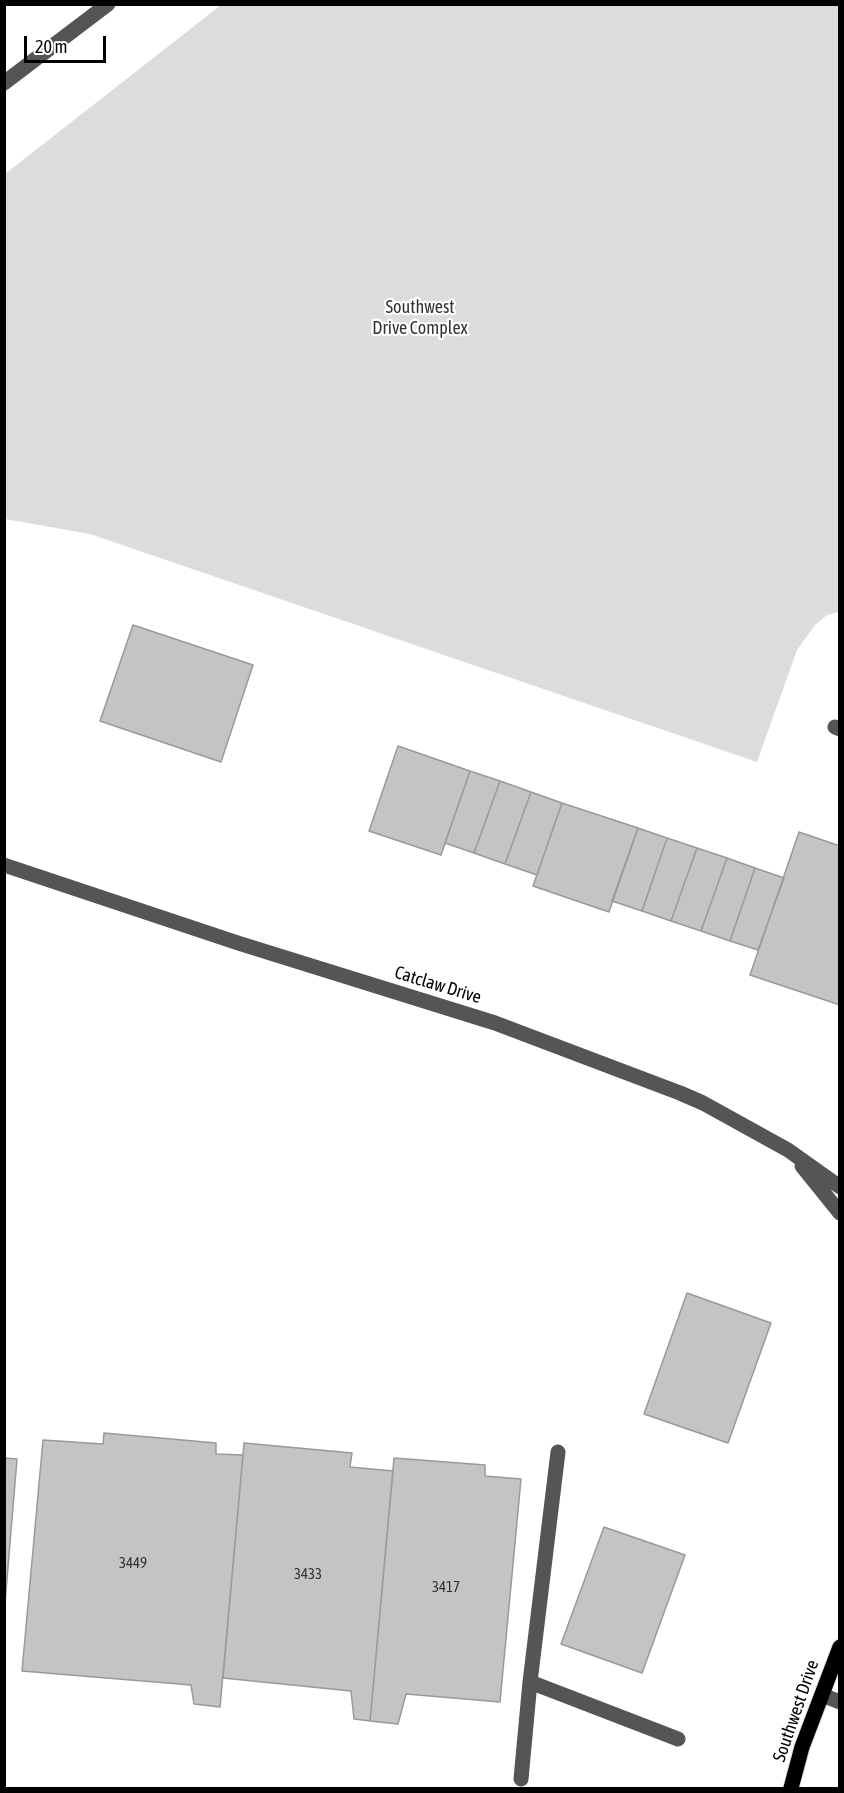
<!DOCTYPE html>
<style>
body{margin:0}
#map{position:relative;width:844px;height:1793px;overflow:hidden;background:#fff;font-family:"Asap Condensed",sans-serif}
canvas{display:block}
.frame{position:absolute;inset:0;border:6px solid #000;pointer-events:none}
.scale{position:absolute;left:24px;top:36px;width:82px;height:27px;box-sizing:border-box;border:3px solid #000;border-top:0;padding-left:8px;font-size:18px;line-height:21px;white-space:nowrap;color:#000;-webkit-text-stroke:4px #fff;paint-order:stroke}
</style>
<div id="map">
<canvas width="844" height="1793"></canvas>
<div class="frame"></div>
<div class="scale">20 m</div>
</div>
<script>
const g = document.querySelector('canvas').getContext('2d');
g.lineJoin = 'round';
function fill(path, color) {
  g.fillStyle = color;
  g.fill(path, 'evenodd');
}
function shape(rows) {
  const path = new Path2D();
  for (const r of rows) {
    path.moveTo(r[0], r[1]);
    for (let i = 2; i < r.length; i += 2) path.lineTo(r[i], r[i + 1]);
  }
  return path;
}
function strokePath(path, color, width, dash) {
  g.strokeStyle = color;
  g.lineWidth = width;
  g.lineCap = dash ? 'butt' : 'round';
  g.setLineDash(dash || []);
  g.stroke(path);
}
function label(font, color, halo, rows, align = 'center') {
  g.font = font + ' "Asap Condensed",sans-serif';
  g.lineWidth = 4.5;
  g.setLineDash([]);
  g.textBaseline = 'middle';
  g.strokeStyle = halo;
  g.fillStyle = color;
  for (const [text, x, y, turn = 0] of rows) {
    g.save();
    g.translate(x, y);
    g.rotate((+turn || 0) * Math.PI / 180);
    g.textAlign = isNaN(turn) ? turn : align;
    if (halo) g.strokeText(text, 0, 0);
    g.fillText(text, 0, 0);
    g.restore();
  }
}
const green = shape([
 [221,5,839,5,839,612,827,615,815,625,797,650,757,762,90,534,5,519,5,174]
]);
const building = shape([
 [133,625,253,665,221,762,100,721,133,625],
 [398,746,470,771,441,855,369,831,398,746],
 [470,771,500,781,474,853,445,843,470,771],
 [500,781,531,792,505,864,474,853,500,781],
 [531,792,562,803,537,875,505,864,531,792],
 [562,803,638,828,609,912,533,886,562,803],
 [638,828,667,838,642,911,612,901,638,828],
 [799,832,840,846,840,1005,750,975,799,832],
 [667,838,697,848,671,921,642,911,667,838],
 [697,848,727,858,701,931,671,921,697,848],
 [727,858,755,868,730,941,701,931,727,858],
 [755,868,784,878,758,950,730,941,755,868],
 [687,1293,771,1323,728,1443,644,1414,687,1293],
 [104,1433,216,1443,216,1454,243,1455,220,1707,194,1704,191,1685,22,1671,43,1440,103,1444,104,1433],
 [244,1443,352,1453,350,1467,393,1471,370,1721,354,1719,351,1691,223,1678,244,1443],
 [4,1458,17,1459,4,1615,4,1458],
 [394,1458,485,1465,485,1476,521,1479,500,1702,406,1694,398,1724,370,1721,394,1458],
 [604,1527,685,1555,642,1673,561,1644,604,1527]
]);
const minor = shape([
 [4,83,108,4],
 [835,727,840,729],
 [4,865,238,943,495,1023,680,1093,703,1103,788,1150,840,1187],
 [802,1166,840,1213],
 [530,1682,558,1452],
 [822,1695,840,1702],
 [521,1779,530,1682,678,1739]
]);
const major = shape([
 [791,1788,802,1747,840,1647]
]);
const numberNames = [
 ["3449",133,1563],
 ["3433",308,1574],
 ["3417",446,1587]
];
const parkNames = [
 ["Southwest",420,307],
 ["Drive Complex",420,328]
];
const streetNames = [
 ["Catclaw Drive",438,985,17],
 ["Southwest Drive",796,1711,-71]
];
fill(green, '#dcdcdc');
fill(building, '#c4c4c4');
strokePath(building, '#999', 1.5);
strokePath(major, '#dbdbdb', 17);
strokePath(minor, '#555', 15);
strokePath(major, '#000', 15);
label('15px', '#313131', null, numberNames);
label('18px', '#333', '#fff', parkNames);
label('18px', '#000', '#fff', streetNames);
</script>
